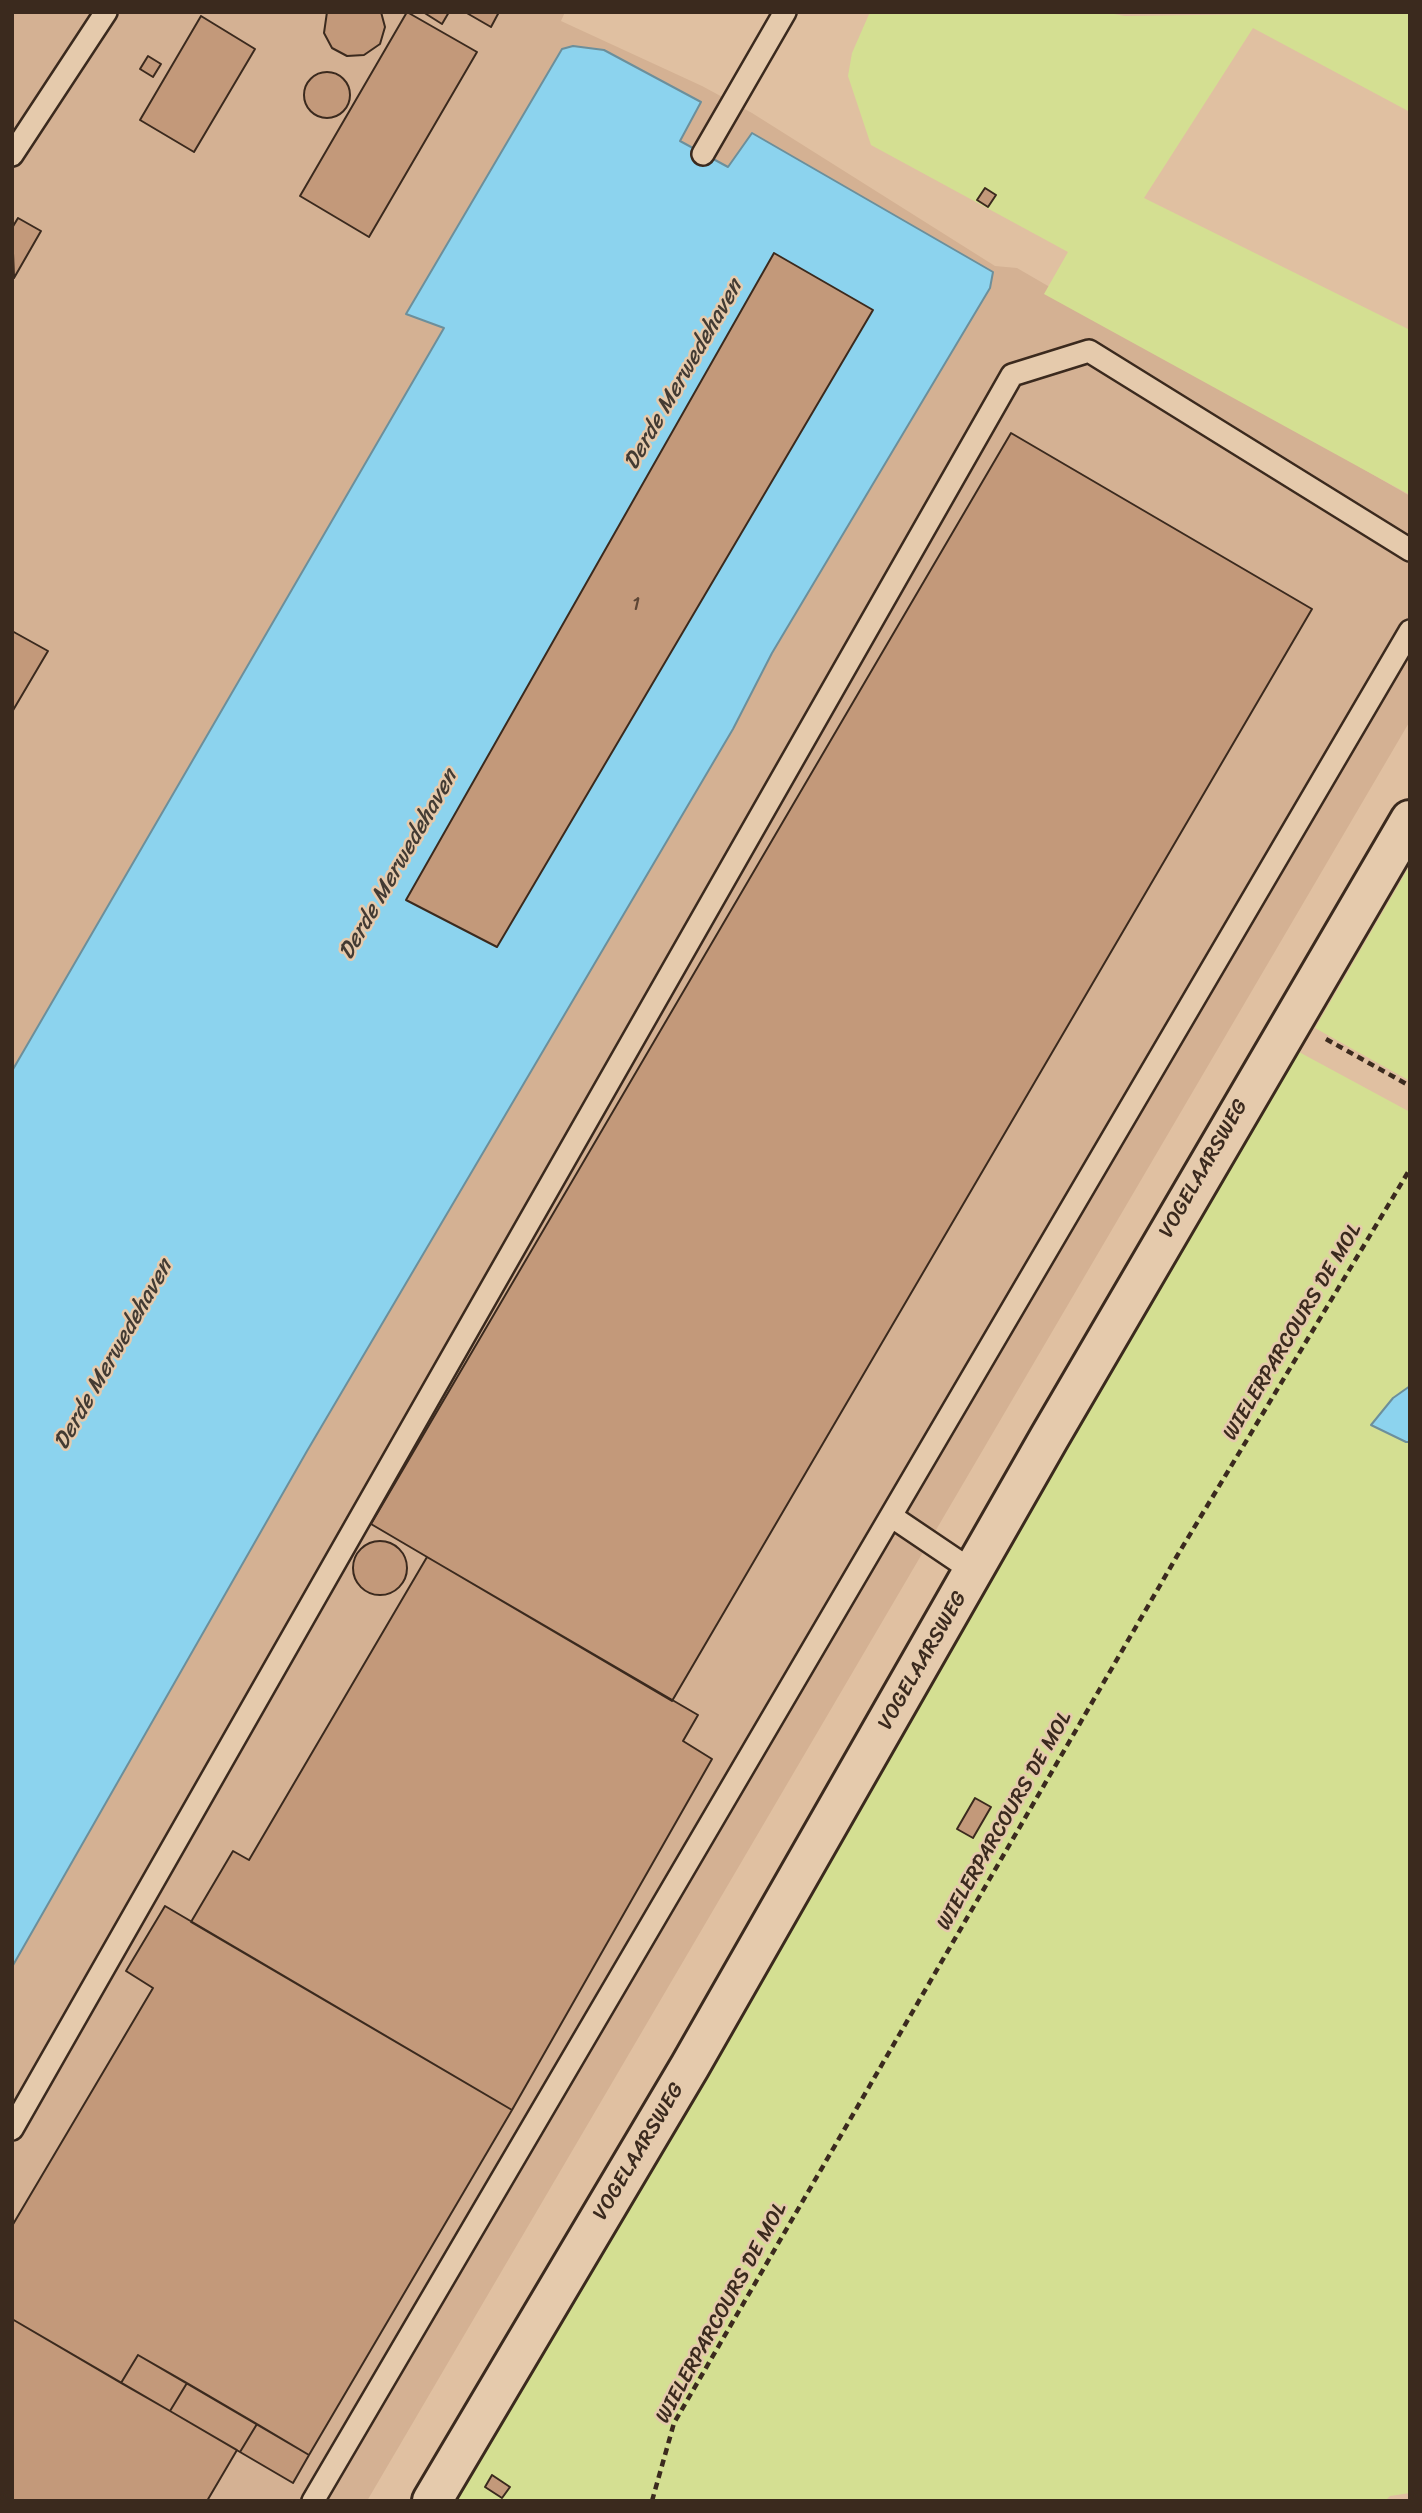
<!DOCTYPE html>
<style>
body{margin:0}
#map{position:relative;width:1422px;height:2513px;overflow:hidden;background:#e0c0a1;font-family:Sriracha,sans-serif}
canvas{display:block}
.frame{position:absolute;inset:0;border:14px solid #3b2a1e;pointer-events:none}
</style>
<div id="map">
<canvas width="1422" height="2513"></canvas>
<div class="frame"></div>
</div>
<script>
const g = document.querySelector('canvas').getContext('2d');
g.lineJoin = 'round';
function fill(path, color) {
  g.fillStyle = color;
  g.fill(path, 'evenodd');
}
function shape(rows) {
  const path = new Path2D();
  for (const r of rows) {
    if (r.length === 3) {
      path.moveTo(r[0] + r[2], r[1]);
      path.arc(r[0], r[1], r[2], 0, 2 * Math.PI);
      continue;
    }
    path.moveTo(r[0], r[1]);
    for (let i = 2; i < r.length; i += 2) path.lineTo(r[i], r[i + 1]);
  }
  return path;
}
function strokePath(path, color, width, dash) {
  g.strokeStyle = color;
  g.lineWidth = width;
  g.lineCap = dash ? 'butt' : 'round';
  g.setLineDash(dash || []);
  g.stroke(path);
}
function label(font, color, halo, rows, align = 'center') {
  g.font = font + ' Sriracha,sans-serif';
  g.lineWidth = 5;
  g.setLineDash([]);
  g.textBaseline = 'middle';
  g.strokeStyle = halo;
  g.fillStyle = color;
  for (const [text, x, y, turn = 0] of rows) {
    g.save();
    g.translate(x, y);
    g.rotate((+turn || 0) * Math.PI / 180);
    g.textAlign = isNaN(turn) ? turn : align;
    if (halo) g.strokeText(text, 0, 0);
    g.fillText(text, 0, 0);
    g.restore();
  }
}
const built = shape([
 [12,12,565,12,561,21,702,86,752,113,995,266,1017,268,1410,496,1410,721,367,2501,12,2501]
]);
const green = shape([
 [870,12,1103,12,1125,16,1410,12,1410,112,1253,28,1144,198,1410,330,1410,495,1044,294,1068,252,871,145,848,76,852,53],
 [1410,865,1410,1081,1315,1028],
 [1299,1052,1410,1112,1410,1386,1393,1398,1406,1442,1410,1442,1410,2493,1390,2496,1385,2501,457,2501,686,2100]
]);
const water = shape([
 [573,46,604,50,701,102,680,141,728,167,752,133,993,272,990,288,772,653,733,729,307,1451,12,1967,12,1071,444,328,406,314,562,49,573,46],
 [1410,1386,1410,1442,1406,1442,1371,1425,1393,1398,1410,1386]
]);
const building = shape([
 [327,12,381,12,385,27,380,44,364,55,347,56,332,48,324,33,327,12],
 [407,12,477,52,369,237,300,196,407,12],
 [423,12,449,12,442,24,423,12],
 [465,12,499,12,491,27,465,12],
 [201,16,255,49,194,152,140,120,201,16],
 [148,56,161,64,153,77,140,69,148,56],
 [327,95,23],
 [985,188,996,195,988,207,977,200,985,188],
 [18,218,41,231,14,278,12,228,18,218],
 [774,253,873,310,497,947,406,900,774,253],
 [1011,433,1312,609,672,1701,371,1524,1011,433],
 [12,631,48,651,12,712,12,631],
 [380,1568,27],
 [427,1557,698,1715,683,1741,712,1759,512,2110,191,1922,233,1851,249,1860,427,1557],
 [975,1798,991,1807,973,1838,957,1829,975,1798],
 [165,1906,512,2110,309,2455,138,2355,121,2383,12,2319,12,2226,153,1988,126,1971,165,1906],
 [12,2319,237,2450,207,2501,12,2501,12,2319],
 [138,2355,187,2383,170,2411,121,2383,138,2355],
 [187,2383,257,2424,240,2452,170,2411,187,2383],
 [257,2424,309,2455,293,2483,240,2452,257,2424],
 [492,2475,510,2487,502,2498,485,2487,492,2475]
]);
const path = shape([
 [1326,1039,1410,1086],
 [652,2501,674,2423,1177,1556,1410,1169]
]);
const lane = shape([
 [703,154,785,12],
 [12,155,106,12],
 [891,1516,974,1572],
 [12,2129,1012,375,1089,351,1410,550],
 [313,2501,1410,631]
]);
const street = shape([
 [432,2501,690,2066,1049,1438,1410,820]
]);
const numberNames = [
 ["1",636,605]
];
const streetNames = [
 ["VOGELAARSWEG",1204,1169,-60],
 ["WIELERPARCOURS DE MOL",1293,1332,-59],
 ["VOGELAARSWEG",923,1661,-60],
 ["WIELERPARCOURS DE MOL",1005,1821,-60],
 ["VOGELAARSWEG",639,2152,-59],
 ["WIELERPARCOURS DE MOL",722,2313,-61]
];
const waterNames = [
 ["Derde Merwedehaven",684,375,-60],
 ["Derde Merwedehaven",399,865,-60],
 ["Derde Merwedehaven",114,1355,-60]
];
fill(built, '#d4b193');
fill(green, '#d4df92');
fill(water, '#8cd3ee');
strokePath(water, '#6c8f9b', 2);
fill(building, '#c3997a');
strokePath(building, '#3b2a1e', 2);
strokePath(lane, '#3b2a1e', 26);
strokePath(street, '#3b2a1e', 44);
strokePath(path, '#3b2a1e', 4.5, [7, 5]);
strokePath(lane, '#e5caac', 21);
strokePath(street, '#e5caac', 38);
label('18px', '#5d4635', null, numberNames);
label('21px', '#3b2a1e', '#e5caac', streetNames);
label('italic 23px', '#433b33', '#e5caac', waterNames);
</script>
